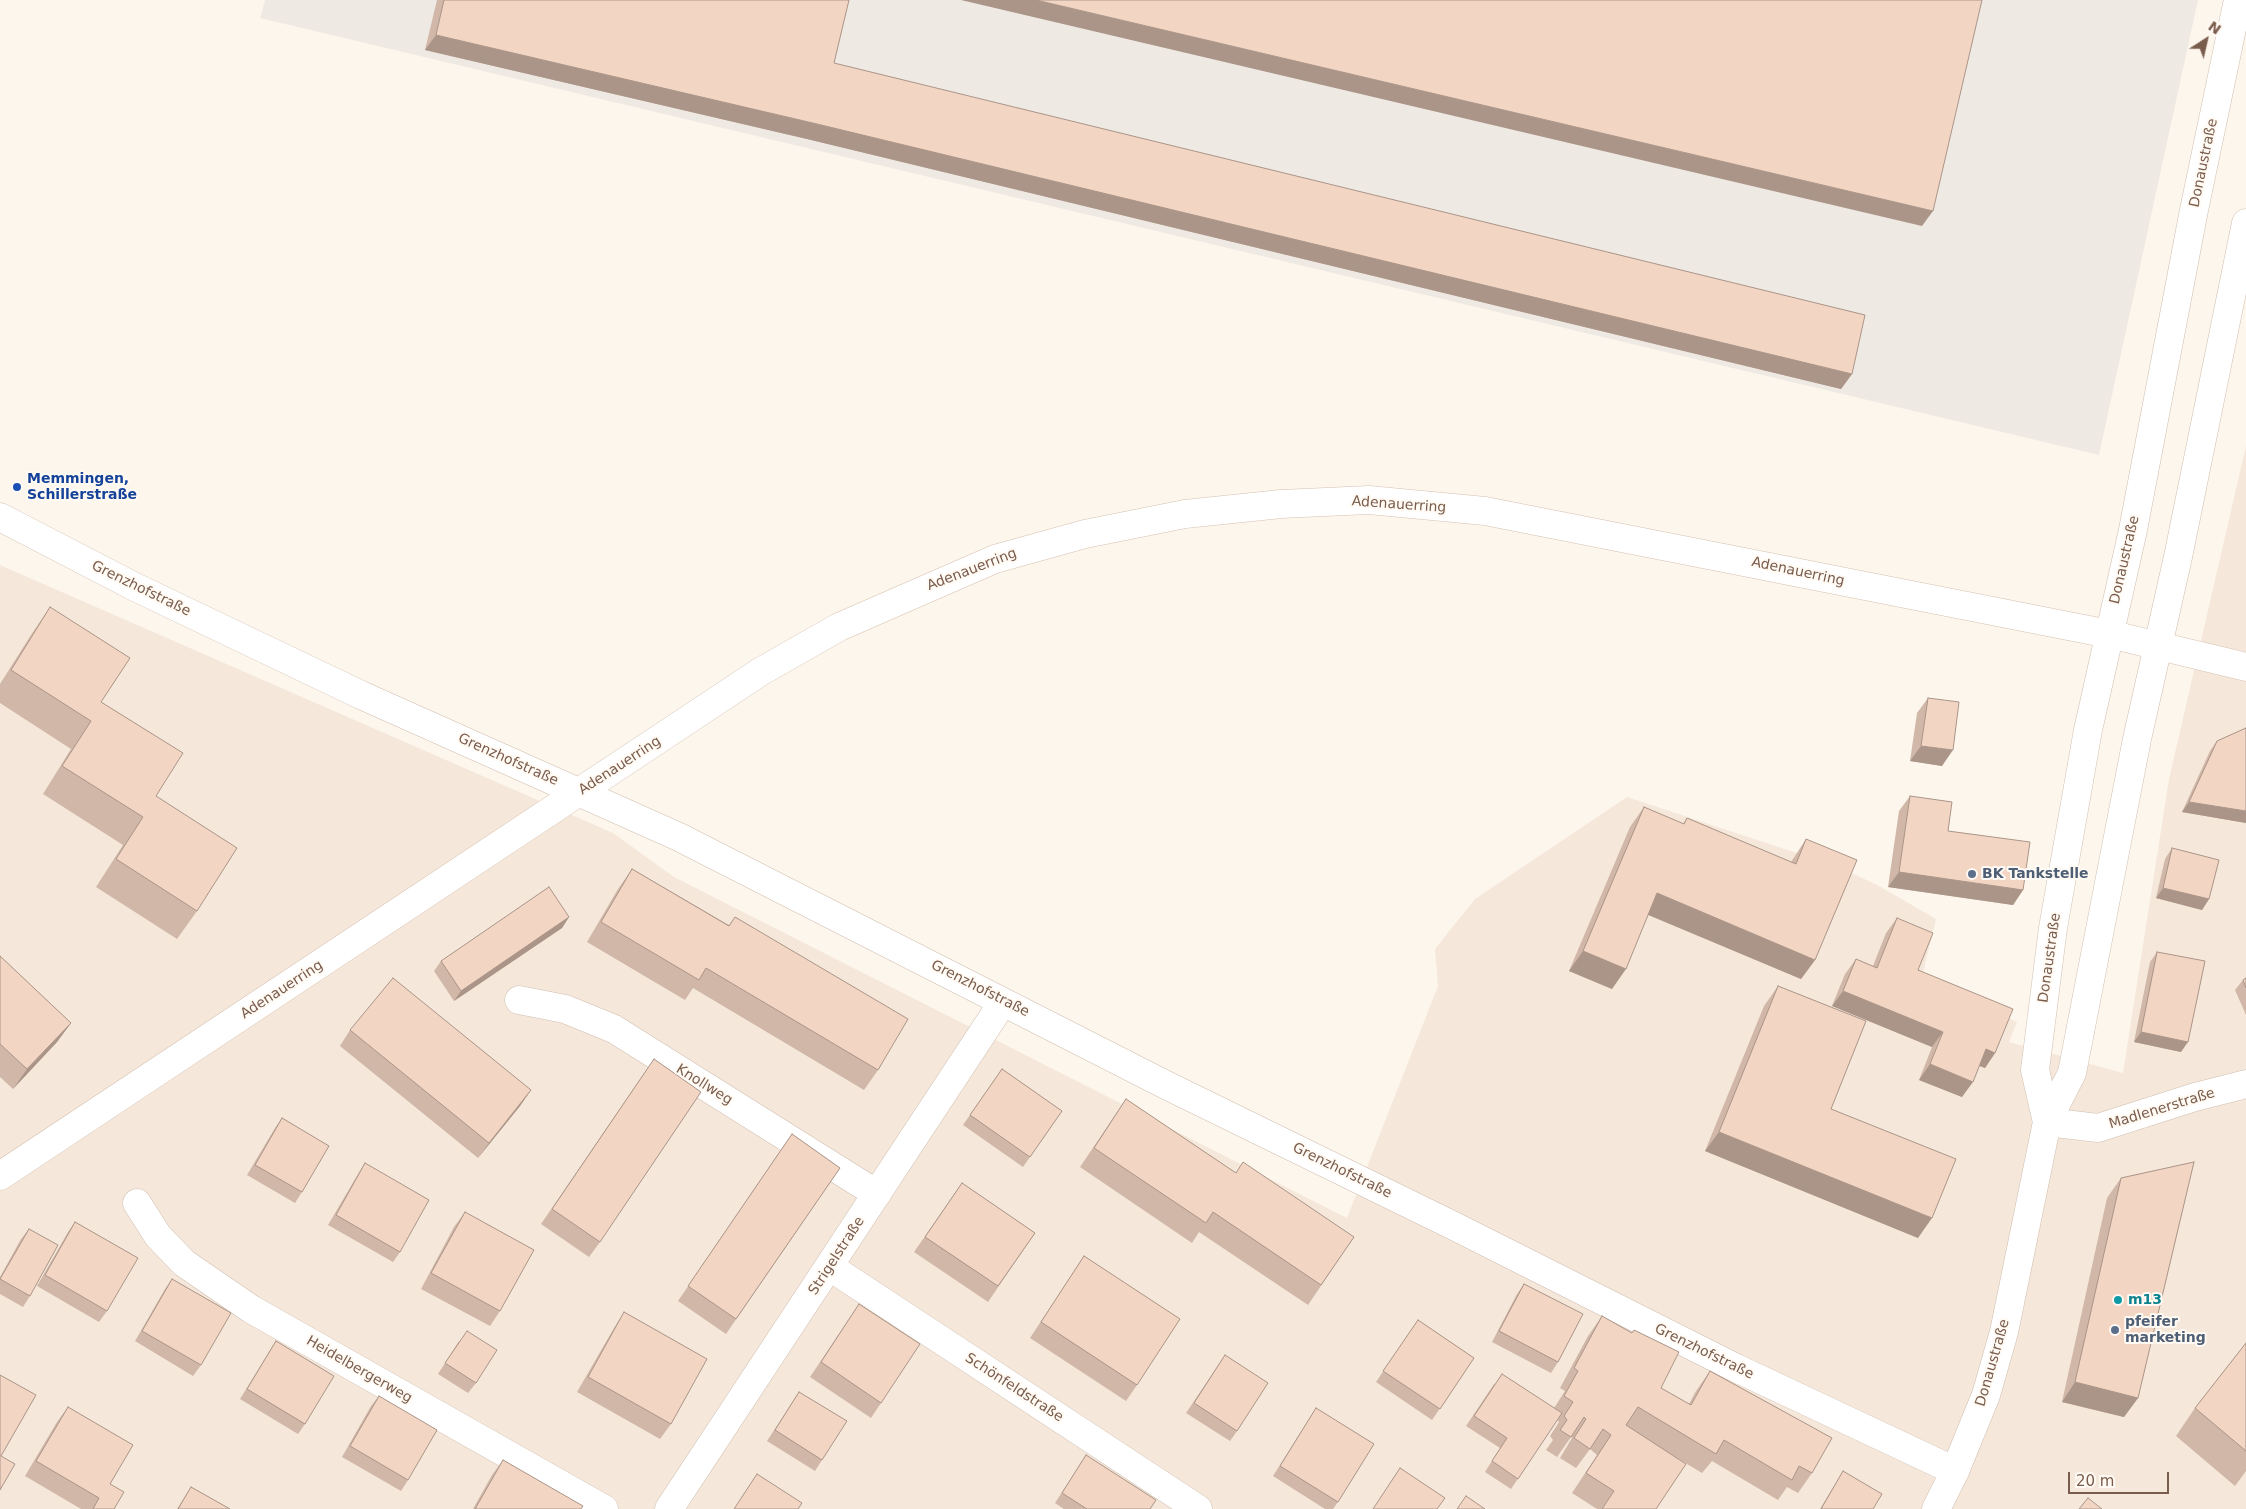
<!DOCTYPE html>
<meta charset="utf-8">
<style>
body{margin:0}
#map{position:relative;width:2246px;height:1509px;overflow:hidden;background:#fdf6ec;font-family:"DejaVu Sans",sans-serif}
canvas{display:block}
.north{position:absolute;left:2181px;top:15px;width:50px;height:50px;-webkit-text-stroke:4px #fffaf3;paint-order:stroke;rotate:35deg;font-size:14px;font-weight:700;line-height:20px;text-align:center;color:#7a5c4d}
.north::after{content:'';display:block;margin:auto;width:18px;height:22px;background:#7a5c4d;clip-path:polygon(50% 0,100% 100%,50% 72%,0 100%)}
.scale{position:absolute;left:2068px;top:1472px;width:101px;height:22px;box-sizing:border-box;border:2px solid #7a5c4d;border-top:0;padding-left:6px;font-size:15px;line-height:18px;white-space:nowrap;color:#7a5c4d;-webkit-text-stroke:4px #fffaf3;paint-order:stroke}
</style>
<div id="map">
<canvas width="2246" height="1509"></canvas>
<div class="north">N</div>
<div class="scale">20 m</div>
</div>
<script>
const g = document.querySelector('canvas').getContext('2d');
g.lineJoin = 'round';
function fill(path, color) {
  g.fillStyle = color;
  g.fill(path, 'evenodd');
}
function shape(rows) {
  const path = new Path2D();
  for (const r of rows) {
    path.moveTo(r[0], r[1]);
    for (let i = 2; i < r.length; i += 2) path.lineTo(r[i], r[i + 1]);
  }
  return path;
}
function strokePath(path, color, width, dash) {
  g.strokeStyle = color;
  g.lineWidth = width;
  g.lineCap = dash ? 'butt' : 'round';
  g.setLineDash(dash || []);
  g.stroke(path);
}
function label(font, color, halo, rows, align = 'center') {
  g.font = font + ' "DejaVu Sans",sans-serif';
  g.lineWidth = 4;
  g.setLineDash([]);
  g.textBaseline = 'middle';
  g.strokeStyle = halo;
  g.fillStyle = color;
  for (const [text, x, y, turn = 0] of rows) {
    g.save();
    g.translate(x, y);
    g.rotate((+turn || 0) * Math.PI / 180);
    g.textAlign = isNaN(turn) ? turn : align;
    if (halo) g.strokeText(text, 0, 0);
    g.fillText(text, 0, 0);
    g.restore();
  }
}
const residential = shape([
 [2246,446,2246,1509,0,1509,0,565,613,833,674,877,1347,1218,1438,986,1435,949,1475,899,1627,797,1839,867,1879,886,1936,919,1922,977,2017,1022,2009,1042,2123,1073,2169,779]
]);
const industrial = shape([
 [265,0,2198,0,2099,455,260,18]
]);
const minor = shape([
 [0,517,135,587,361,695,679,837,1166,1085,1454,1226,1736,1368,1955,1471],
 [519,1000,565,1009,614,1029,877,1194],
 [2047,1122,2098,1128,2195,1097,2246,1084],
 [137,1203,158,1236,184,1263,251,1309,604,1509],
 [830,1267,1198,1509],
 [669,1509,1003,1002]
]);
const tertiary = shape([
 [2047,1122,2035,1070,2053,928,2088,730,2133,530,2194,210,2238,0],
 [1936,1509,1955,1471,1986,1395,2004,1332,2047,1122,2072,1073,2137,739,2178,557,2246,223]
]);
const secondary = shape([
 [0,1176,760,672,839,627,995,559,1085,534,1185,514,1281,504,1369,500,1485,511,2109,634,2246,667]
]);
const wall = shape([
 [437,0,849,0,834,63,1852,374,1841,389,807,139,425,50],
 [50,607,101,702,156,796,197,911,177,939,96,887,123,845,43,794,71,749,0,703,0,684,31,635],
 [1928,698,1942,766,1910,761,1917,713],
 [2246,728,2246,823,2182,812,2210,751,2217,741],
 [1910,796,1948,831,2023,890,2013,905,1888,887,1899,811],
 [1644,807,1683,824,1687,818,1791,862,1793,859,1806,839,1815,960,1801,979,1648,915,1612,989,1569,971,1630,827],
 [2172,848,2209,899,2202,910,2156,898,2165,859],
 [632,869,729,925,735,917,878,1070,864,1090,693,988,685,1000,587,942,618,889],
 [569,917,562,928,454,1001,434,971,441,961],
 [1897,918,1918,970,1995,1053,1985,1068,1979,1066,1962,1097,1919,1080,1932,1047,1832,1006,1845,974,1856,959,1873,966,1886,933],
 [2157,952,2181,1052,2134,1042,2150,962],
 [0,956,71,1023,57,1042,13,1089,0,1077],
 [2246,978,2246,1015,2235,990,2243,980],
 [1778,986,1831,1109,1918,1238,1705,1151,1764,1006],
 [350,1030,531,1090,520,1106,478,1158,340,1046],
 [1002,1069,1062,1111,1023,1167,963,1125],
 [643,1075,600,1242,589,1257,541,1224],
 [1126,1099,1236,1173,1354,1237,1308,1305,1199,1232,1192,1243,1080,1167],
 [282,1118,302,1192,295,1203,247,1175,275,1128],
 [792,1134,840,1168,726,1334,678,1301],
 [365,1163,400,1252,393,1262,328,1225,358,1174],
 [2121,1178,2138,1398,2124,1417,2062,1402,2107,1198],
 [962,1183,1035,1233,988,1302,914,1252],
 [465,1212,500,1311,490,1326,421,1289,454,1227],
 [75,1222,107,1311,99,1322,37,1286,68,1232],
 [29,1229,30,1296,23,1307,0,1294,0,1277,21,1239],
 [1084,1256,1137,1385,1126,1401,1030,1338],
 [172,1279,201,1365,193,1376,135,1341,165,1289],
 [1524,1284,1558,1362,1551,1373,1492,1342,1517,1294],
 [859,1304,881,1403,871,1418,810,1377],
 [624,1312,671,1424,660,1439,577,1392,614,1328],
 [1602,1316,1661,1388,1689,1404,1696,1391,1710,1371,1812,1473,1798,1493,1787,1487,1778,1500,1712,1461,1702,1473,1672,1455,1656,1509,1597,1509,1572,1493,1597,1455,1590,1449,1576,1468,1560,1458,1572,1438,1571,1437,1557,1457,1546,1450,1553,1440,1550,1436,1559,1422,1557,1420,1511,1489,1485,1472,1500,1448,1466,1426,1494,1384,1554,1408,1565,1391,1560,1388,1588,1336],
 [1418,1320,1474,1358,1432,1420,1376,1382],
 [276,1341,305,1424,298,1434,240,1399,269,1352],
 [459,1341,476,1383,468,1393,438,1374],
 [2246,1343,2246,1471,2235,1486,2176,1436,2195,1408],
 [1225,1355,1237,1431,1230,1441,1186,1413],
 [799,1392,822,1460,815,1471,767,1441],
 [379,1396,408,1480,401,1491,342,1457,371,1406],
 [68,1407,110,1484,114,1509,81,1509,25,1476,57,1422],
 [1316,1408,1338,1502,1333,1509,1325,1509,1273,1476],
 [1086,1455,1150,1509,1064,1509,1055,1503],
 [503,1460,581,1509,473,1509,492,1475],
 [1843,1471,1873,1509,1820,1509],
 [191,1487,230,1509,177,1509]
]);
const shadedWall = shape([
 [961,0,1036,0,1933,211,1922,226],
 [436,35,817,124,1852,374,1841,389,807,139,425,50],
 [1921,746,1953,750,1942,766,1910,761],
 [2189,802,2246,811,2246,823,2182,812],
 [1899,872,2023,890,2013,905,1888,887],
 [2163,888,2209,899,2202,910,2156,898],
 [1657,893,1815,960,1801,979,1644,913],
 [569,917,562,928,454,1001,461,991],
 [1583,951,1626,969,1612,989,1569,971],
 [1843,991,1943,1032,1932,1047,1832,1006],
 [71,1023,57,1042,13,1089,27,1069],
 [2141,1032,2188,1042,2181,1052,2134,1042],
 [1986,1049,1995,1053,1985,1068,1975,1064],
 [1930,1064,1973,1082,1962,1097,1919,1080],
 [531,1090,520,1106,478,1158,489,1143],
 [1719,1132,1932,1218,1918,1238,1705,1151],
 [2075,1382,2138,1398,2124,1417,2062,1402]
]);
const building = shape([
 [444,0,849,0,834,63,1865,315,1852,374,817,124,436,35,444,0],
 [1036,0,1982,0,1933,211,1036,0],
 [50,607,130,658,101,702,183,753,156,796,237,848,197,911,116,859,143,817,62,766,91,721,11,670,50,607],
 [1928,698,1959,702,1953,750,1921,746,1928,698],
 [2246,728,2246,811,2189,802,2217,741,2246,728],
 [1910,796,1952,802,1948,831,2030,842,2023,890,1899,872,1910,796],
 [1644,807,1684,824,1687,818,1796,864,1806,839,1857,860,1815,960,1657,893,1626,969,1583,951,1644,807],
 [2172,848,2219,860,2209,899,2163,888,2172,848],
 [632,869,729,926,735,917,908,1019,878,1070,706,968,699,980,601,922,632,869],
 [549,887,569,917,461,991,441,961,549,887],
 [1897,918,1933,933,1918,970,2013,1009,1995,1053,1986,1049,1973,1082,1930,1064,1943,1032,1843,991,1856,959,1877,968,1897,918],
 [2157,952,2205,961,2188,1042,2141,1032,2157,952],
 [0,956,71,1023,27,1069,0,1044,0,956],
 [393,978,531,1090,489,1143,350,1030,393,978],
 [2246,978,2246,988,2243,980,2246,978],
 [1778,986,1866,1021,1831,1109,1956,1159,1932,1218,1719,1132,1778,986],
 [654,1059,701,1092,600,1242,552,1209,654,1059],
 [1002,1069,1062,1111,1030,1157,970,1115,1002,1069],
 [1126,1099,1236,1173,1243,1162,1354,1237,1321,1285,1213,1212,1206,1223,1094,1148,1126,1099],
 [282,1118,329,1146,302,1192,255,1165,282,1118],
 [792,1134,840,1168,736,1319,688,1286,792,1134],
 [2194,1162,2138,1398,2075,1382,2121,1178,2194,1162],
 [365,1163,429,1200,400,1252,336,1215,365,1163],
 [962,1183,1035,1233,998,1286,925,1237,962,1183],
 [465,1212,534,1250,500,1311,431,1273,465,1212],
 [75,1222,138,1258,107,1311,45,1275,75,1222],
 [29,1229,58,1245,30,1296,0,1279,29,1229],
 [1084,1256,1180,1319,1137,1385,1041,1322,1084,1256],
 [172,1279,231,1313,201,1365,142,1331,172,1279],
 [1524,1284,1583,1314,1558,1362,1499,1331,1524,1284],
 [859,1304,920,1344,881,1403,821,1362,859,1304],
 [624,1312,707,1359,671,1424,588,1377,624,1312],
 [1602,1316,1632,1333,1634,1330,1679,1352,1661,1388,1691,1405,1710,1371,1832,1438,1812,1473,1799,1466,1792,1480,1724,1440,1716,1454,1638,1407,1626,1425,1686,1464,1656,1509,1602,1509,1614,1491,1586,1473,1611,1435,1603,1429,1590,1449,1574,1438,1586,1419,1584,1417,1571,1437,1560,1430,1567,1420,1564,1416,1573,1402,1564,1396,1578,1371,1574,1368,1602,1316],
 [1418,1320,1474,1358,1440,1409,1383,1371,1418,1320],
 [467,1331,497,1350,476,1383,445,1363,467,1331],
 [276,1341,334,1376,305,1424,247,1389,276,1341],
 [2246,1343,2246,1451,2195,1408,2246,1343],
 [1225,1355,1268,1383,1237,1431,1194,1403,1225,1355],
 [1502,1374,1562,1413,1518,1479,1492,1461,1507,1438,1474,1416,1502,1374],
 [0,1375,36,1395,1,1456,15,1464,0,1490,0,1375],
 [799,1392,847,1421,822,1460,775,1430,799,1392],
 [379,1396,437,1430,408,1480,350,1446,379,1396],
 [68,1407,133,1445,110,1484,124,1492,114,1509,93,1509,99,1498,36,1461,68,1407],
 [1316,1408,1374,1444,1338,1502,1280,1466,1316,1408],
 [1086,1455,1156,1500,1150,1509,1087,1509,1062,1493,1086,1455],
 [503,1460,583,1506,581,1509,475,1509,503,1460],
 [1400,1468,1445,1498,1437,1509,1373,1509,1400,1468],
 [1843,1471,1882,1494,1873,1509,1821,1509,1843,1471],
 [757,1474,802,1503,798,1509,734,1509,757,1474],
 [191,1487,230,1509,178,1509,191,1487],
 [1466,1496,1485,1509,1457,1509,1466,1496],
 [2088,1498,2102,1509,2079,1509,2088,1498]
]);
const markers = [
 [17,487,5,"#1a4fb4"],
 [1972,874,5,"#5c6f8a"],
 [2118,1300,5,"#0f9aa8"],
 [2115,1330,5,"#5c6f8a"]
];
const streetNames = [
 ["Donaustraße",2204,163,-78],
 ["Adenauerring",1399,505,4],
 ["Donaustraße",2125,560,-77],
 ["Adenauerring",972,570,-21],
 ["Adenauerring",1798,572,12],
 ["Grenzhofstraße",141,589,26],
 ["Grenzhofstraße",508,760,24],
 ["Adenauerring",620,766,-33],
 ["Donaustraße",2050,958,-82],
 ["Grenzhofstraße",980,989,27],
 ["Adenauerring",282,990,-33],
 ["Knollweg",704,1085,32],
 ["Madlenerstraße",2162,1109,-17],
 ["Grenzhofstraße",1342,1171,26],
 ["Strigelstraße",837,1256,-57],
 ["Grenzhofstraße",1704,1352,26],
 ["Donaustraße",1993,1363,-74],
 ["Heidelbergerweg",359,1370,30],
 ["Schönfeldstraße",1014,1388,33]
];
const transitNames = [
 ["Memmingen,",27,479],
 ["Schillerstraße",27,495]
];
const serviceNames = [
 ["BK Tankstelle",1982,874],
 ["pfeifer",2125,1322],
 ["marketing",2125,1338]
];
const cultureNames = [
 ["m13",2128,1300]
];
fill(residential, '#f5e8da');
fill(industrial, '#efe9e4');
strokePath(minor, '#d1beb0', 29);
strokePath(tertiary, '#d1beb0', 29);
strokePath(secondary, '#d6c0b0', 29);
strokePath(minor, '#fff', 28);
strokePath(tertiary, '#fff', 28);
strokePath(secondary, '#fff', 28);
fill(wall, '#d1b7a8');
fill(shadedWall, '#aa9588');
fill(building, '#f3d5c3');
strokePath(building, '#aa9588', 1);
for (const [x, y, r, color] of markers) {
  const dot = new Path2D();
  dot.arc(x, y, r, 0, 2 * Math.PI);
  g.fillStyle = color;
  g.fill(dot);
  strokePath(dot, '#fffaf3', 2);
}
label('14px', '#7a5c4d', '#fffaf3', streetNames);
label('bold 14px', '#164399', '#fffaf3', transitNames, 'left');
label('bold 14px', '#4e5e75', '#fffaf3', serviceNames, 'left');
label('bold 14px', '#0d838f', '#fffaf3', cultureNames, 'left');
</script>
